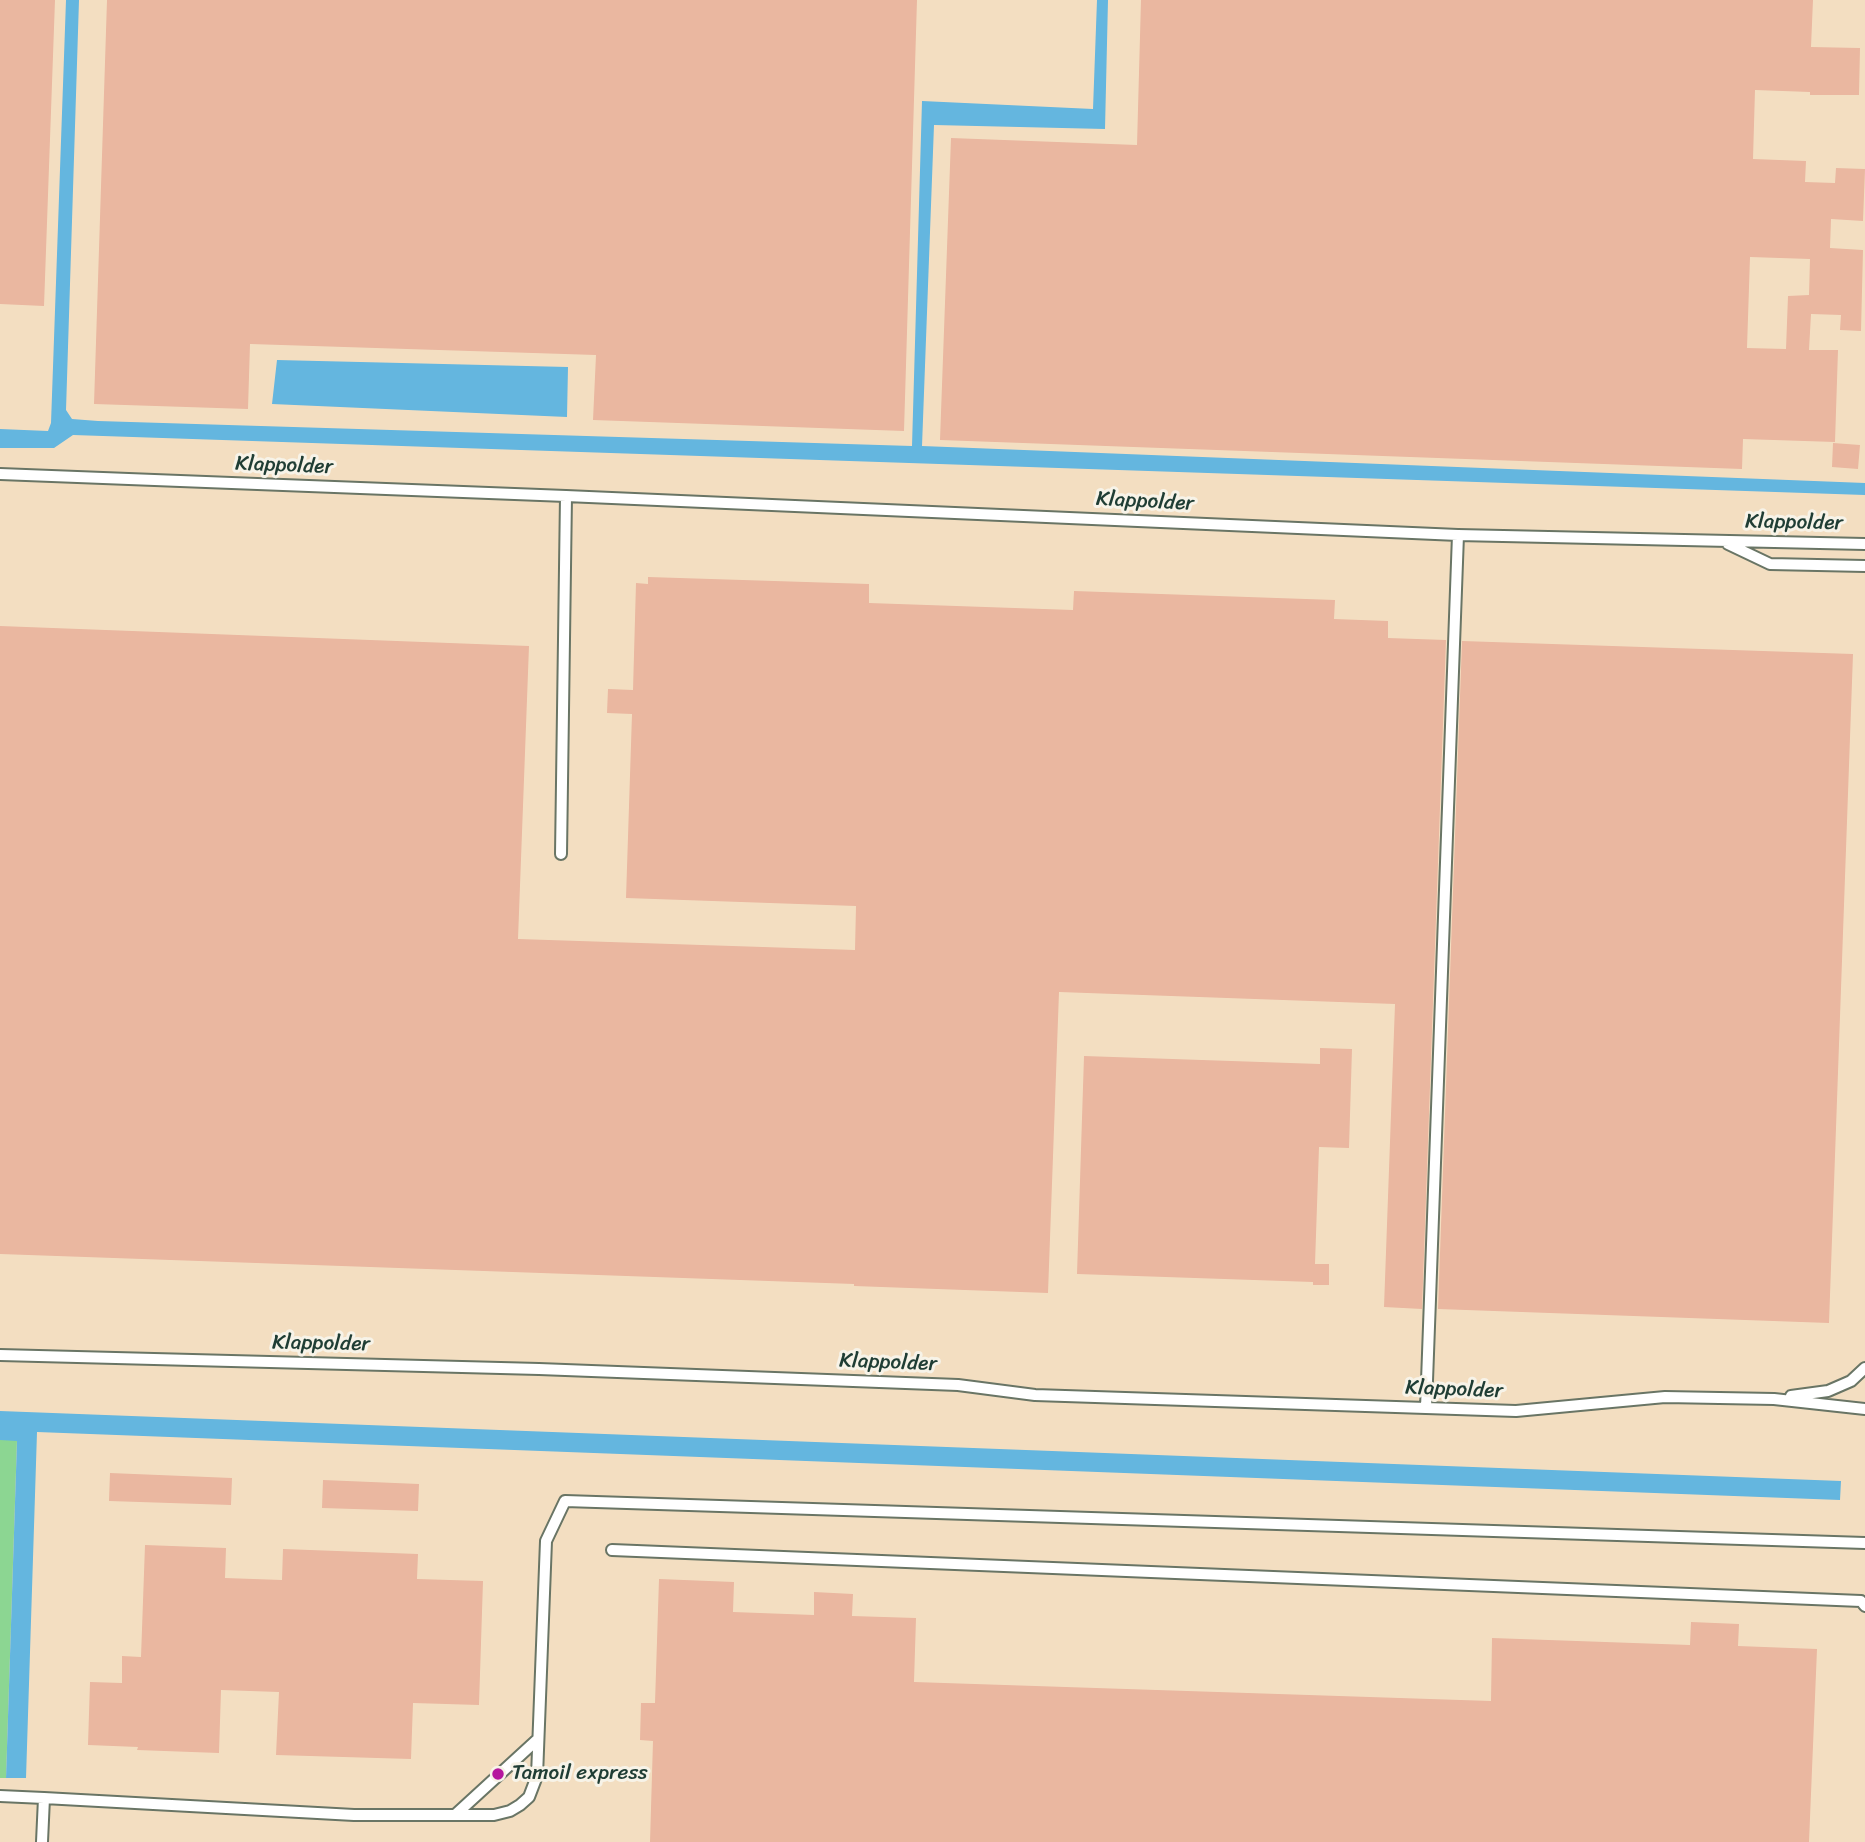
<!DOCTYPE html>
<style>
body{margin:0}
canvas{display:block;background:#f3dec1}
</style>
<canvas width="1865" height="1842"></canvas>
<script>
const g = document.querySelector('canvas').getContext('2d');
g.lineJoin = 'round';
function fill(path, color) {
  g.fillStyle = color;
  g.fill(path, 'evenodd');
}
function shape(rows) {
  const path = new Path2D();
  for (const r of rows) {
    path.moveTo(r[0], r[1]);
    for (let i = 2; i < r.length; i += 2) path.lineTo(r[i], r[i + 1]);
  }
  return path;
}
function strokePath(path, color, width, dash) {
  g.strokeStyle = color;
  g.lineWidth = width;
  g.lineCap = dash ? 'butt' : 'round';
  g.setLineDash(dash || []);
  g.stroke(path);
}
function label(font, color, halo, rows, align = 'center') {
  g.font = font + ' Sriracha,sans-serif';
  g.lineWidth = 6;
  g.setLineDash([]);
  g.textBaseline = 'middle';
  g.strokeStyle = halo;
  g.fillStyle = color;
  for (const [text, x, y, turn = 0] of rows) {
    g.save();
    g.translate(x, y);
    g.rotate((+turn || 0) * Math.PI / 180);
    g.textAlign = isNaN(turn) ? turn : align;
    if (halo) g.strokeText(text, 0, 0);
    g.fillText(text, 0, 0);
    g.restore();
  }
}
const green = shape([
 [0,1440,17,1440,6,1778,0,1778]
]);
const water = shape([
 [66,0,79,0,66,410,72,419,98,421,912,446,922,101,1093,109,1097,0,1108,0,1105,129,934,125,922,446,1865,483,1865,495,73,435,54,448,0,448,0,429,48,431,51,423],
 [277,360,568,367,567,417,272,404],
 [0,1411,1841,1481,1840,1500,37,1432,26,1778,6,1778,17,1441,0,1440]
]);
const building = shape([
 [0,0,55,0,44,306,0,304],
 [107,0,917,0,904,431,593,420,596,355,250,344,248,409,94,404],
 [1141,0,1813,0,1811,47,1860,48,1859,95,1810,95,1810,92,1755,90,1753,159,1806,161,1805,182,1835,183,1836,168,1865,169,1863,221,1831,219,1830,248,1863,250,1861,331,1840,330,1841,315,1811,314,1809,350,1838,350,1835,442,1743,439,1742,469,940,440,951,138,1137,145],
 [1750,257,1810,259,1809,295,1788,296,1786,349,1747,348],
 [1833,443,1860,445,1858,469,1832,467],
 [648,577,869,584,869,603,1073,610,1074,591,1335,600,1334,619,1388,621,1388,638,1446,640,1422,1309,1384,1307,1395,1004,1059,992,1048,1293,854,1286,854,1284,0,1254,0,626,529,646,518,939,855,950,856,906,626,898,632,714,607,713,608,689,633,690,636,583,648,584],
 [1462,641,1853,654,1829,1323,1438,1309],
 [1320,1048,1352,1049,1349,1148,1319,1147,1315,1264,1329,1264,1329,1285,1313,1285,1313,1282,1077,1274,1084,1056,1320,1064],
 [110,1473,232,1478,231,1505,109,1501],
 [323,1480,419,1484,418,1511,322,1508],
 [145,1545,226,1548,225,1578,282,1580,283,1549,418,1554,417,1579,483,1581,479,1705,413,1703,411,1759,276,1755,279,1692,221,1690,219,1753,137,1750,138,1747,88,1745,90,1682,122,1683,122,1656,141,1657],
 [659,1579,734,1582,733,1612,814,1615,814,1592,853,1594,852,1616,916,1618,914,1682,1491,1701,1492,1638,1690,1645,1691,1622,1739,1624,1738,1646,1817,1649,1809,1842,650,1842,653,1741,640,1740,641,1703,655,1703]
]);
const service = shape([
 [0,474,566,496,1458,535,1865,544],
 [1728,544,1770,564,1865,566],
 [561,854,566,496],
 [0,1355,539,1369,958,1385,1035,1395,1516,1411,1665,1397,1774,1399,1865,1409],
 [1791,1396,1828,1391,1851,1381,1865,1368],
 [1426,1408,1458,535],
 [612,1550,1861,1601,1865,1606],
 [0,1796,44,1798],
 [455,1815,538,1739],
 [42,1842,44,1798,354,1815,494,1815,510,1811,520,1805,529,1797,537,1776,546,1541,565,1501,1865,1543]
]);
const markers = [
 [498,1774,7,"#b5179e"]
];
const streetNames = [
 ["Klappolder",284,466,2],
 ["Klappolder",1145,502,3],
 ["Klappolder",1794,523,1],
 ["Klappolder",321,1344,1],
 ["Klappolder",888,1363,2],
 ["Klappolder",1454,1390,2]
];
const poiNames = [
 ["Tamoil express",512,1774]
];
fill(green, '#8cd692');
fill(water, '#64b6df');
fill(building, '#eab7a0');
strokePath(service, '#697565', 14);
strokePath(service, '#fff', 10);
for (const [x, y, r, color] of markers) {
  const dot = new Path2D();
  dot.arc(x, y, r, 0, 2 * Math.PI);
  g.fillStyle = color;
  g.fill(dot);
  strokePath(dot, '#f7f3e8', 2.5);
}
label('21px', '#1f3d34', '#f7f3e8', streetNames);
label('21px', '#1f3d34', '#f7f3e8', poiNames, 'left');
</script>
